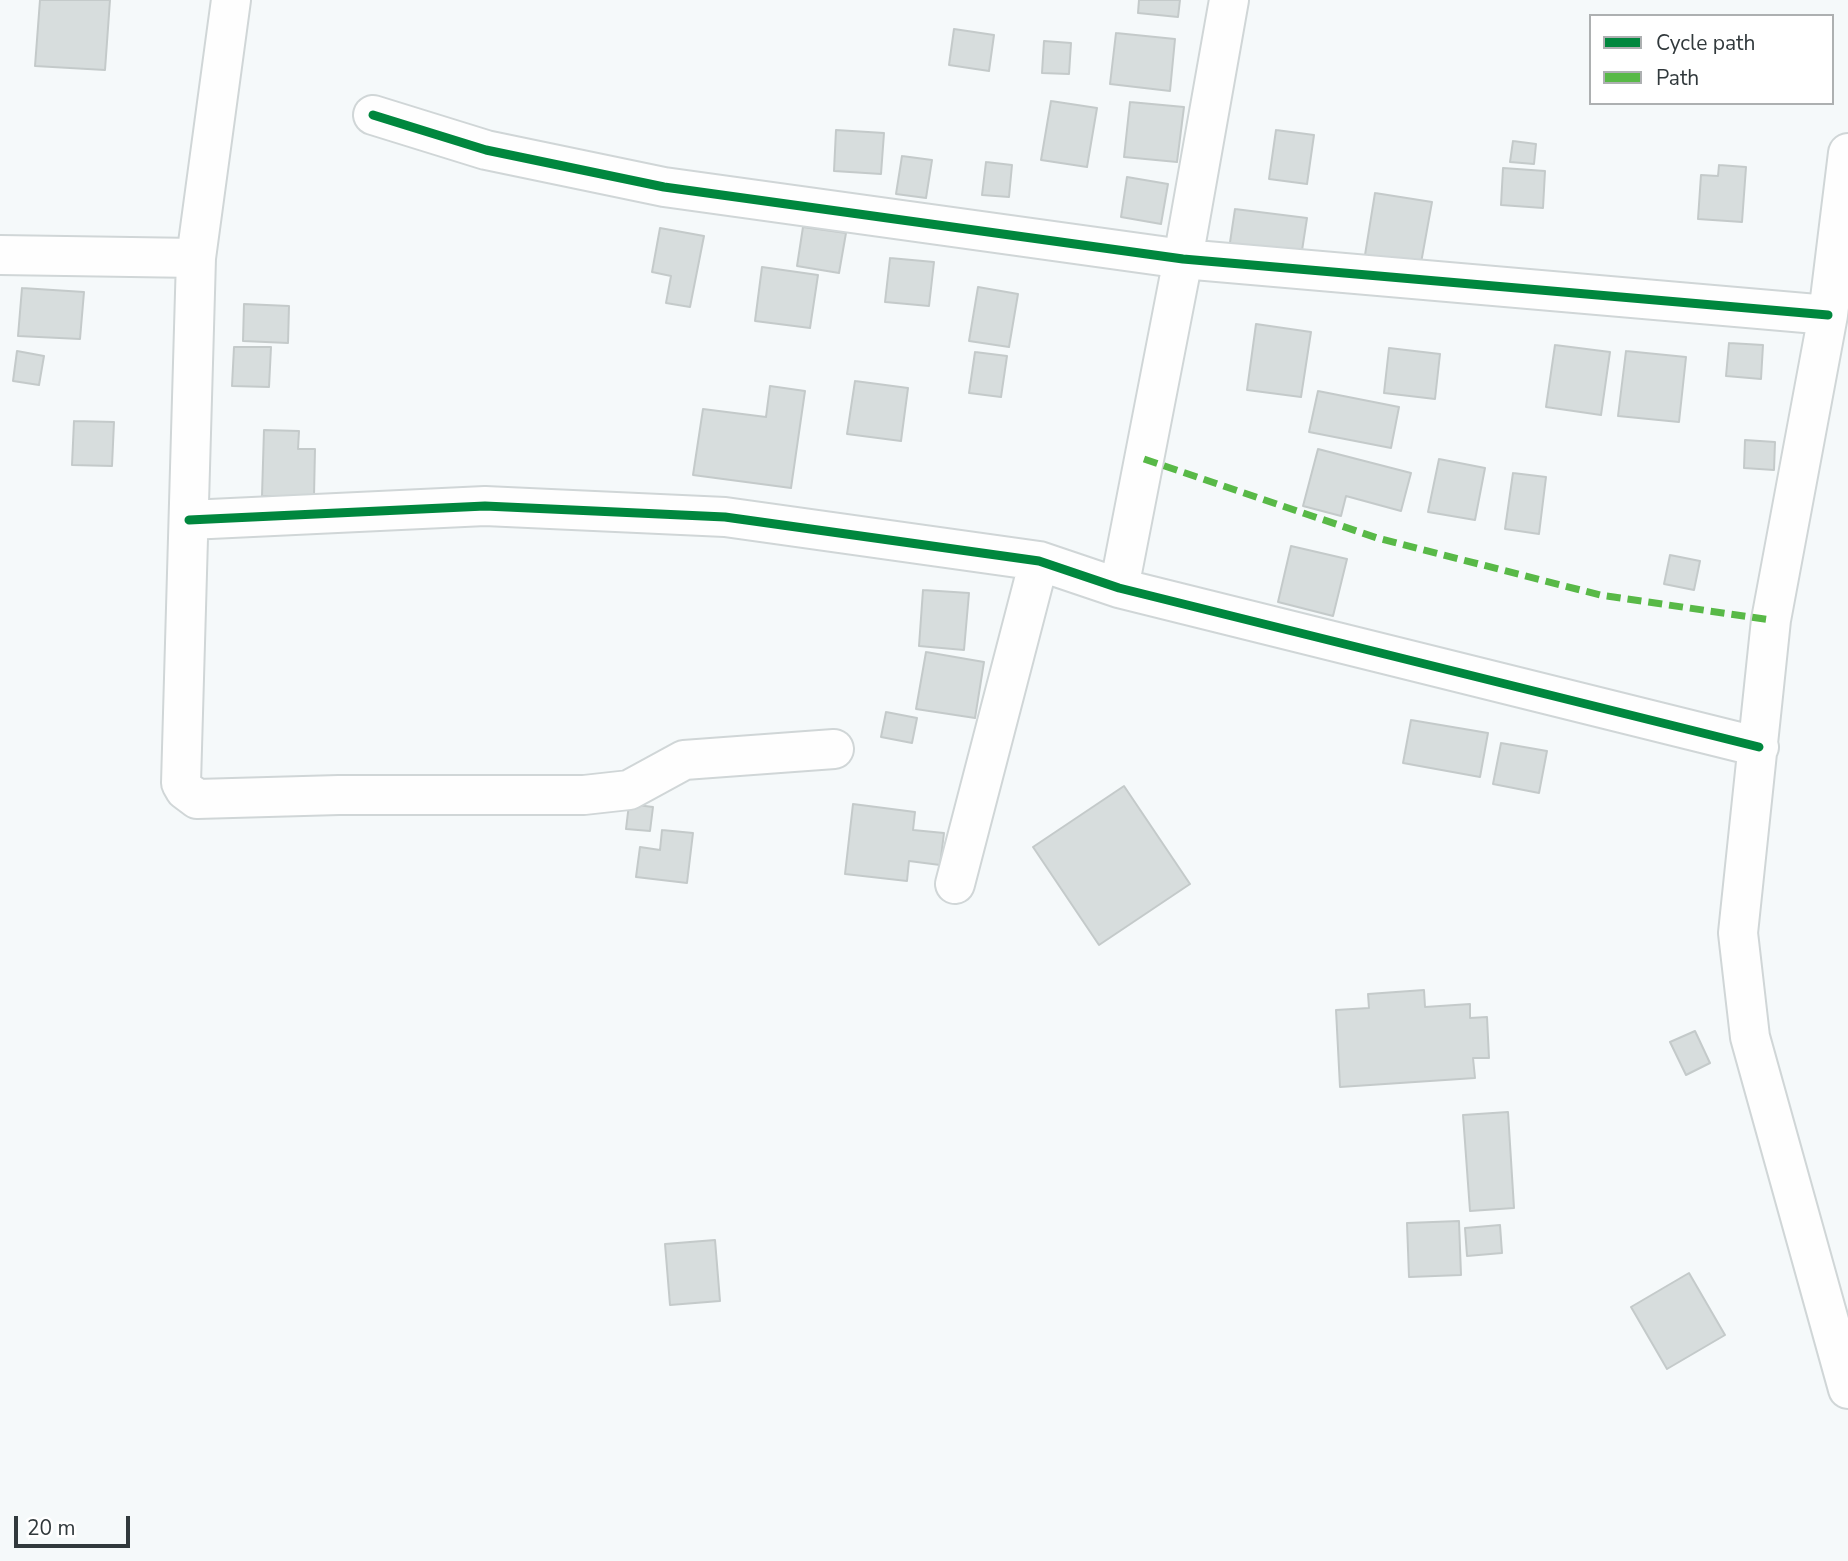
<!DOCTYPE html>
<style>
body{margin:0}
#map{position:relative;width:1848px;height:1561px;overflow:hidden;background:#f5f9fa;font-family:"Nunito Sans",sans-serif}
canvas{display:block}
.legend{position:absolute;left:1589px;top:14px;width:245px;height:91px;box-sizing:border-box;background:#fff;border:2px solid #adb0b1;margin:0;padding:9px 12px;list-style:none;font-size:21px;color:#31393c}
.legend li{display:flex;align-items:center;gap:14px;height:35px}
.legend b{width:35px;border:2px solid #adb0b1}
.scale{position:absolute;left:14px;top:1516px;width:116px;height:32px;box-sizing:border-box;border:4px solid #31393c;border-top:0;padding-left:9px;font-size:21px;line-height:24px;white-space:nowrap;color:#31393c;-webkit-text-stroke:5px #fff;paint-order:stroke}
</style>
<div id="map">
<canvas width="1848" height="1561"></canvas>
<ul class="legend">
<li><b style="height:9px;background:#00873e"></b>Cycle path</li>
<li><b style="height:9px;background:#58b947"></b>Path</li>
</ul>
<div class="scale">20 m</div>
</div>
<script>
const g = document.querySelector('canvas').getContext('2d');
g.lineJoin = 'round';
function fill(path, color) {
  g.fillStyle = color;
  g.fill(path, 'evenodd');
}
function shape(rows) {
  const path = new Path2D();
  for (const r of rows) {
    path.moveTo(r[0], r[1]);
    for (let i = 2; i < r.length; i += 2) path.lineTo(r[i], r[i + 1]);
  }
  return path;
}
function strokePath(path, color, width, dash) {
  g.strokeStyle = color;
  g.lineWidth = width;
  g.lineCap = dash ? 'butt' : 'round';
  g.setLineDash(dash || []);
  g.stroke(path);
}
const building = shape([
 [40,0,110,0,105,70,35,66,40,0],
 [1139,0,1180,0,1178,17,1138,13,1139,0],
 [954,29,994,35,989,71,949,65,954,29],
 [1116,33,1175,39,1170,91,1110,84,1116,33],
 [1044,41,1071,43,1069,74,1042,73,1044,41],
 [1051,101,1097,108,1087,167,1041,160,1051,101],
 [1130,102,1184,107,1177,162,1124,157,1130,102],
 [836,130,884,133,881,174,834,171,836,130],
 [1276,130,1314,135,1307,184,1269,179,1276,130],
 [1513,141,1536,144,1534,164,1510,162,1513,141],
 [902,156,932,160,926,198,896,194,902,156],
 [986,162,1012,165,1009,197,982,195,986,162],
 [1719,165,1746,167,1742,222,1698,219,1701,175,1718,176,1719,165],
 [1503,168,1545,171,1543,208,1501,205,1503,168],
 [1127,177,1168,184,1161,224,1121,217,1127,177],
 [1375,193,1432,202,1421,263,1365,255,1375,193],
 [1235,209,1307,218,1301,257,1229,249,1235,209],
 [803,227,846,233,839,273,797,266,803,227],
 [660,228,704,236,690,307,666,303,671,276,652,272,660,228],
 [890,258,934,262,929,306,885,302,890,258],
 [762,267,818,275,810,328,755,321,762,267],
 [978,287,1018,294,1009,347,969,341,978,287],
 [22,288,84,292,80,339,18,336,22,288],
 [244,304,289,306,288,343,243,341,244,304],
 [1256,324,1311,332,1301,397,1247,390,1256,324],
 [1729,343,1763,345,1761,379,1726,376,1729,343],
 [1555,345,1610,352,1601,415,1546,407,1555,345],
 [234,347,271,347,269,387,232,386,234,347],
 [1389,348,1440,354,1435,399,1384,393,1389,348],
 [17,351,44,356,39,385,13,381,17,351],
 [1626,351,1686,357,1679,422,1618,416,1626,351],
 [975,352,1007,356,1001,397,969,393,975,352],
 [855,381,908,388,901,441,847,434,855,381],
 [770,386,805,391,791,488,693,475,703,409,766,417,770,386],
 [1318,391,1399,407,1391,448,1309,432,1318,391],
 [74,421,114,422,112,466,72,465,74,421],
 [264,430,299,431,298,449,315,449,314,496,262,496,264,430],
 [1745,440,1775,442,1774,470,1744,468,1745,440],
 [1318,449,1411,473,1401,511,1346,496,1341,516,1303,506,1318,449],
 [1439,459,1485,468,1475,520,1428,512,1439,459],
 [1513,473,1546,477,1539,534,1505,529,1513,473],
 [1291,546,1347,559,1333,616,1278,602,1291,546],
 [1670,555,1700,561,1694,590,1664,584,1670,555],
 [923,590,969,593,964,650,919,646,923,590],
 [926,652,984,662,975,718,916,709,926,652],
 [886,712,917,718,912,743,881,737,886,712],
 [1411,720,1488,733,1480,777,1403,763,1411,720],
 [1501,743,1547,751,1539,793,1493,784,1501,743],
 [1124,786,1190,884,1099,945,1033,847,1124,786],
 [629,804,653,807,650,831,626,829,629,804],
 [853,804,915,812,913,830,944,833,940,865,909,861,907,881,845,874,853,804],
 [662,830,693,833,687,883,636,877,640,847,660,850,662,830],
 [1424,990,1425,1007,1470,1004,1470,1018,1487,1017,1489,1058,1473,1058,1475,1078,1340,1087,1336,1010,1369,1008,1368,994,1424,990],
 [1695,1031,1710,1063,1686,1075,1670,1042,1695,1031],
 [1508,1112,1514,1208,1470,1211,1463,1115,1508,1112],
 [1459,1221,1461,1275,1409,1277,1407,1223,1459,1221],
 [1500,1225,1502,1253,1467,1256,1465,1228,1500,1225],
 [715,1240,720,1301,670,1305,665,1244,715,1240],
 [1689,1273,1725,1335,1667,1369,1631,1307,1689,1273]
]);
const minor = shape([
 [231,0,196,258,181,783,185,790,197,799,339,795,584,795,629,790,684,760,834,749],
 [373,115,486,150,664,187,1183,259,1828,315],
 [1848,153,1828,315,1771,620,1738,933,1750,1037,1848,1389],
 [0,255,196,258],
 [189,520,485,506,725,517,1039,561,1119,588,1759,747],
 [1119,588,1183,259,1229,0],
 [955,884,1039,561]
]);
const quiet = shape([
 [1144,459,1377,538,1600,595,1771,620]
]);
const cycleway = shape([
 [373,115,486,150,664,187,1183,259,1828,315],
 [189,520,485,506,725,517,1039,561,1119,588,1759,747]
]);
fill(building, '#d7dddd');
strokePath(building, '#c4caca', 2);
strokePath(minor, '#d0d6d7', 42);
strokePath(minor, '#fefefe', 38);
strokePath(quiet, '#58b947', 7, [14, 7]);
strokePath(cycleway, '#00873e', 9);
</script>
